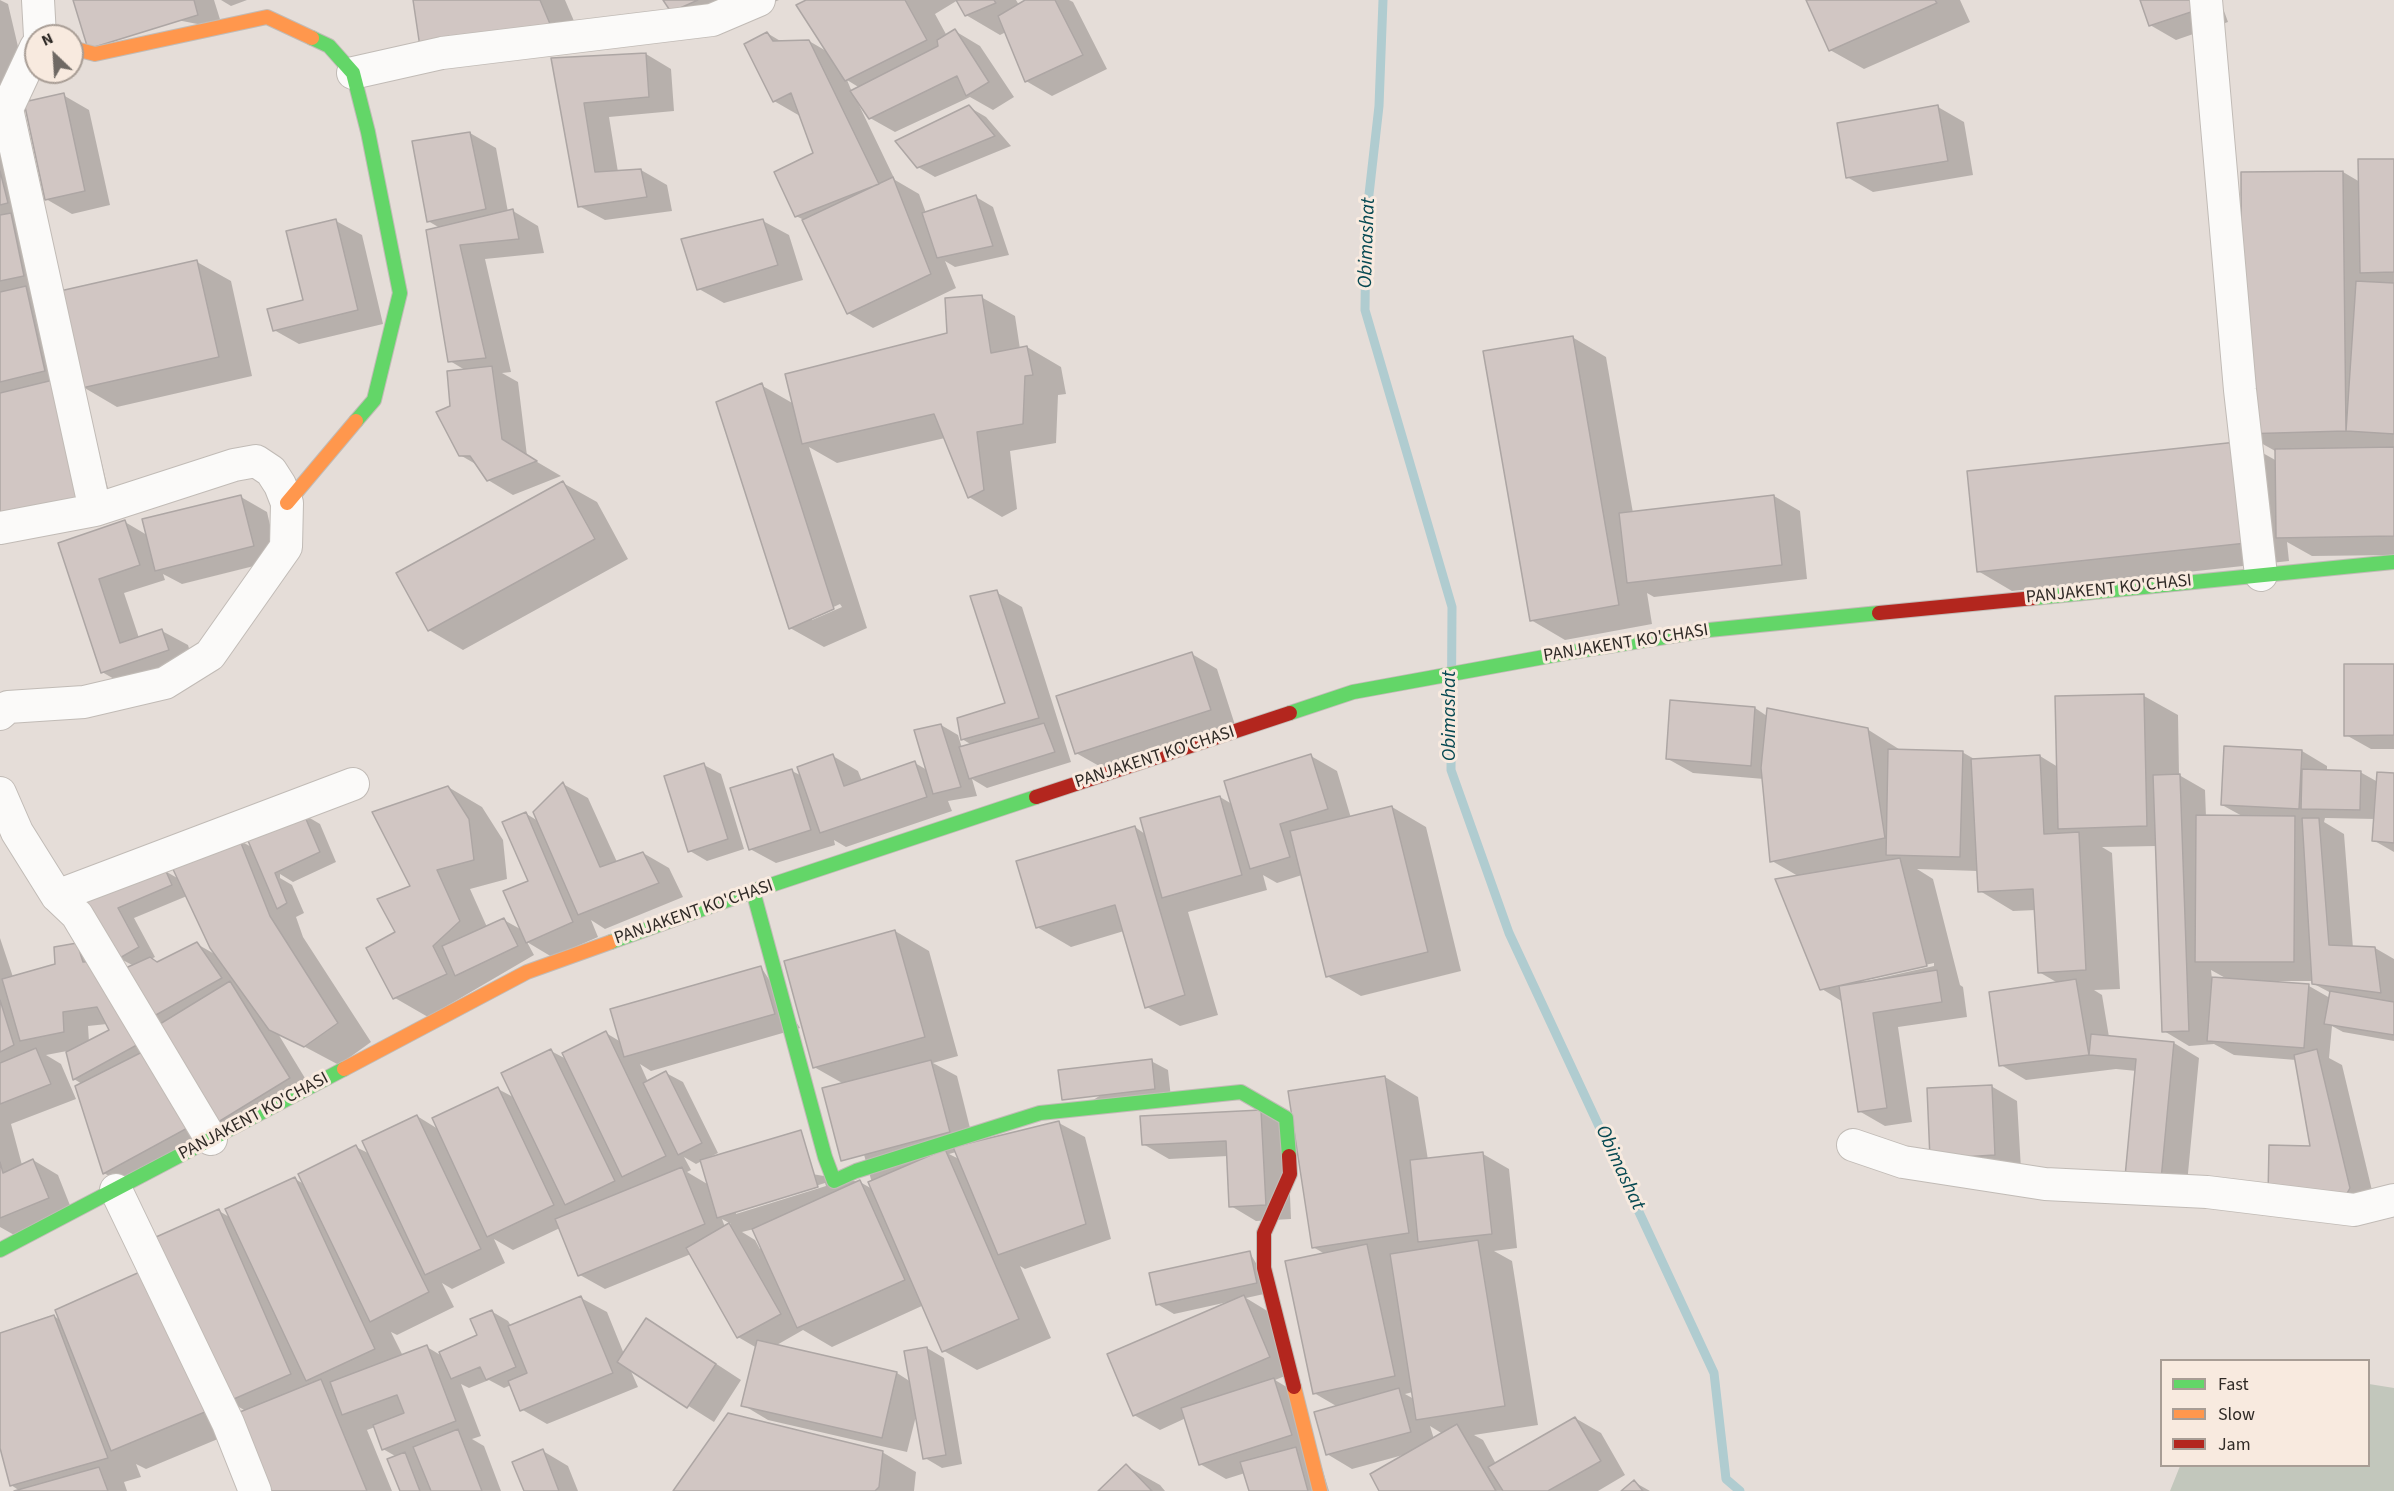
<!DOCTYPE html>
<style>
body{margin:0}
#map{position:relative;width:2394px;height:1491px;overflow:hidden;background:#e5ddd8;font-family:"Source Sans 3",sans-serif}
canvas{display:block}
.legend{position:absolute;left:2160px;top:1359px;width:210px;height:108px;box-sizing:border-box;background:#f8eadf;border:2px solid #a89d95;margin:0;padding:8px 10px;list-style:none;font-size:18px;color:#2f2a26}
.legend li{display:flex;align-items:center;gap:12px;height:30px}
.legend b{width:30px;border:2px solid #a89d95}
.north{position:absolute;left:24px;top:24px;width:60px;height:60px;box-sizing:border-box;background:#f8eadf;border:2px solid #a89d95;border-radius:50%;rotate:335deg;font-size:16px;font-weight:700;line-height:24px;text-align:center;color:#2f2a26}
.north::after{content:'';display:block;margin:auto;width:21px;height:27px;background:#6f6964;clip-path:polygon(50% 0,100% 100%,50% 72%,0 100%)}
</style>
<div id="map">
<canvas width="2394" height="1491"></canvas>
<ul class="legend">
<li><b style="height:8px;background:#63d668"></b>Fast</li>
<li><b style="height:8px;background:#ff974d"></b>Slow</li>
<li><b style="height:8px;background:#b3261e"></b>Jam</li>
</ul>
<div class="north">N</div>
</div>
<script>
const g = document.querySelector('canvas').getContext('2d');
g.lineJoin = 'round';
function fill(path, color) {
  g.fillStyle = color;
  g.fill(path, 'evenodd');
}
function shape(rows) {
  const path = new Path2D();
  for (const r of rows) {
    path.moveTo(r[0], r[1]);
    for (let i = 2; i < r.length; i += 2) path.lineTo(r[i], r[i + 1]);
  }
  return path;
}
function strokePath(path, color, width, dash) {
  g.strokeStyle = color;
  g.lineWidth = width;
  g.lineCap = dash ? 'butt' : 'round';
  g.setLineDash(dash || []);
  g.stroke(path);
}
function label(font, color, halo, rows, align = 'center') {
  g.font = font + ' "Source Sans 3",sans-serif';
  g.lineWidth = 6;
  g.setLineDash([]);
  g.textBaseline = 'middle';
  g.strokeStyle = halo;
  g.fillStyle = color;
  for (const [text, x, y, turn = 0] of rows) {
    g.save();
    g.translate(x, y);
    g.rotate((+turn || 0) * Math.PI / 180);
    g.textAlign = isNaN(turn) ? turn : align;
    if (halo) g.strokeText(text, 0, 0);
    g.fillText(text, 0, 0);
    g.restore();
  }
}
const green = shape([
 [2369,1384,2394,1388,2394,1491,2170,1491,2180,1466,2368,1466]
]);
const shadow = shape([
 [0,0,8,4,31,102,63,95,89,110,110,205,72,214,46,199,27,110,2,116,87,401,115,518,0,545],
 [75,0,214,0,223,29],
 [221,0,247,0,231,6],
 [415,0,565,0,586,49],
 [665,0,779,0,753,11,672,10],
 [809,0,1016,0,1019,5,1027,0,1069,0,1073,2,1107,69,1052,96,1026,81,1006,32,1000,35,966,15,958,0,935,14,947,36,955,31,980,46,1014,97,993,110,970,97,895,132,870,118,858,103,895,180,919,194,926,213,976,197,993,207,1009,255,955,267,945,261,956,288,873,328,848,313,804,220,796,216,815,154,800,116,774,101,767,33,782,42,809,41,828,52],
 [847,80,860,88,852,92],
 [1808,0,1960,0,1970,22,1864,69,1830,50],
 [2142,0,2220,0,2228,22,2176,40,2150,25],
 [646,54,671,69,674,111,609,117,618,172,641,170,667,185,672,211,605,220,579,206,553,60],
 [969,107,986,117,1011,146,935,177,918,167],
 [1938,107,1964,122,1973,175,1873,192,1847,177],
 [470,133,496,148,508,212,513,211,538,226,544,253,485,259,511,372,502,373,518,382,527,456,561,476,513,495,488,480,479,466,460,455,451,407,465,370,450,361,440,228,428,221],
 [2394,160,2394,555,2312,556,2287,542,2289,561,2012,591,1978,571,2245,443,2277,461,2277,452,2243,433,2343,172,2360,182],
 [336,221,362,235,383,324,299,344,274,330,304,302],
 [763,221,789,235,803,280,724,303,699,289],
 [197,262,231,281,252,376,117,407,83,387],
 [981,297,1015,316,1020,349,1027,347,1061,367,1066,394,1058,395,1056,443,1010,451,1017,509,1002,517,969,497,945,438,837,463,809,447,867,628,824,647,790,628,761,385,794,404,948,334],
 [840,604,842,607,812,620,812,617],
 [1572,337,1606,357,1633,513,1774,496,1800,511,1807,579,1654,597,1647,593,1652,624,1565,640,1531,620],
 [563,483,597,502,628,559,463,650,429,630,398,573],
 [241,497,267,512,278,560,182,584,163,574,165,580,124,593,139,638,162,631,188,645,194,665,128,687,102,672,60,543,125,522,147,535],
 [996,592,1022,607,1071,762,987,788,972,779,977,796,948,801,952,811,846,847,834,840,835,845,776,863,750,849,792,771,802,776,833,756,858,771,862,781,915,763,927,770,941,725,958,735,962,748,972,745,962,739,1007,704],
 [1192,654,1217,669,1235,725,1101,767,1076,753],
 [2394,666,2394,749,2371,749,2346,735],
 [2144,696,2178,715,2179,775,2205,790,2206,817,2244,817,2222,805,2302,751,2327,766,2327,771,2360,772,2378,782,2394,775,2394,852,2373,840,2375,819,2325,818,2324,822,2344,834,2353,948,2375,948,2394,959,2394,1041,2343,1032,2332,1026,2329,1058,2342,1065,2375,1203,2295,1210,2311,1148,2296,1060,2234,1055,2214,1044,2189,1046,2164,1031,2157,846,2102,847,2112,853,2120,989,2094,990,2102,995,2109,1037,2174,1043,2199,1058,2186,1194,2152,1191,2137,1071,2116,1069,2026,1080,2001,1065,2058,983,2039,972,2036,910,2013,911,1980,891,1978,871,1917,869,1933,879,1960,985,1963,987,1967,1017,1898,1027,1912,1122,1885,1126,1859,1111,1843,1002,1822,989,1798,876,1772,861,1764,779,1693,773,1668,759,1755,708,1767,716,1867,729,1902,751,1962,752,1976,760,2040,756,2058,767,2056,698],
 [1934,963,1934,966,1840,987,1840,984],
 [2211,970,2229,980,2212,979],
 [2270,981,2314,981,2314,984,2331,993,2330,998,2309,986,2270,983],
 [1311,756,1337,771,1351,818,1392,807,1426,827,1461,971,1361,996,1327,976,1302,875,1277,883,1263,875,1267,890,1188,912,1218,1015,1180,1026,1147,1007,1124,931,1071,947,1037,927,1135,827,1145,834,1220,797,1232,804],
 [704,765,721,774,744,849,707,861,690,851],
 [563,784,588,798,617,862,643,853,669,868,683,897,605,929,591,920,598,937,552,957,527,942,534,955,428,1017,395,998,397,933,448,787,482,807,503,840,507,879,470,889,487,927,504,920,522,930,530,881,525,813,538,821],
 [303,814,320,824,336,862,293,882,280,874,280,878,292,885,304,913,296,917,303,937,371,1042,339,1065,277,1032,314,1093,129,1188,104,1173,82,1084,74,1079,67,1051,46,1055,61,1064,76,1099,11,1124,22,1165,33,1160,58,1175,73,1213,16,1236,0,1227,0,938,13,977,57,965,77,945,125,978,134,966,119,958,82,897,165,871,179,879,239,840,253,848],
 [187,896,218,956,197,944,158,963,151,959,155,957,134,918],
 [107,1024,111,1031,89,1042,88,1026],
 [895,931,929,951,958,1056,933,1063,957,1076,974,1144,1059,1123,1085,1137,1111,1239,1025,1269,1020,1266,1051,1338,977,1370,944,1351,924,1305,832,1347,803,1330,775,1346,897,1373,911,1382,927,1348,944,1358,962,1464,942,1468,925,1458,917,1412,907,1452,768,1420,743,1405,757,1348,738,1337,691,1254,605,1289,580,1275,560,1228,513,1250,494,1239,505,1263,452,1289,442,1283,454,1307,397,1335,391,1332,403,1356,427,1347,442,1356,479,1336,491,1311,508,1321,511,1326,581,1298,607,1312,624,1354,672,1335,741,1380,714,1422,630,1369,638,1387,547,1424,521,1409,511,1385,504,1388,489,1380,469,1388,461,1384,481,1436,472,1439,484,1446,501,1491,402,1491,397,1457,383,1449,375,1427,367,1430,392,1491,268,1491,246,1411,228,1401,219,1211,231,1218,295,1179,304,1184,356,1147,370,1154,417,1116,438,1129,498,1089,515,1098,551,1051,568,1060,606,1033,621,1042,761,967,800,1028,651,1071,640,1064,648,1082,666,1073,683,1082,718,1153,710,1157,860,1182,874,1190,844,1084,814,1067],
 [956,1152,959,1159,949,1154],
 [684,1157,696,1164,702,1161,709,1185,687,1172,691,1170],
 [825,1183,826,1186,736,1214,736,1211],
 [722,1219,731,1224,725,1227],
 [754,1229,762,1248,760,1249,755,1240,742,1232],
 [1151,1061,1168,1070,1171,1098,1080,1109],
 [1385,1077,1418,1097,1428,1160,1483,1154,1509,1169,1517,1248,1494,1251,1512,1261,1538,1425,1474,1435,1483,1440,1496,1464,1575,1418,1601,1433,1625,1475,1598,1491,1381,1491,1403,1455,1352,1469,1327,1454,1338,1407,1314,1393,1325,1254,1313,1247],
 [1413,1392,1414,1399,1405,1394],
 [1430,1426,1443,1434,1434,1439],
 [1991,1086,2017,1101,2021,1169,1957,1173],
 [1261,1112,1287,1126,1291,1219,1256,1221,1231,1206,1228,1156,1169,1159,1143,1144],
 [1250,1253,1273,1292,1246,1298,1269,1312,1295,1372,1275,1380,1300,1395,1329,1491,1250,1491,1245,1473,1226,1479,1200,1464,1186,1418,1160,1430,1134,1415,1228,1302,1174,1314,1157,1304],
 [142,1273,237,1431,146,1469,136,1464,141,1477,124,1482,127,1491,20,1491,11,1485,0,1442,0,1335,54,1316,60,1320],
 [543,1451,568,1466,578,1491,525,1491],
 [882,1452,916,1472,914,1491,675,1491],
 [1126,1466,1160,1485,1165,1491,1101,1491],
 [1634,1482,1650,1491,1623,1491]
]);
const stream = shape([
 [1383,0,1379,106,1366,221,1365,310,1452,607,1451,770,1509,933,1714,1373,1726,1479,1740,1491]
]);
const building = shape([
 [73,0,194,0,198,15,88,49,73,0],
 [413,0,540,0,553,31,420,47,413,0],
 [663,0,698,0,671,12,663,0],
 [806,0,905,0,927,40,845,81,796,5,806,0],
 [956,0,994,0,996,3,965,16,956,0],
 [1025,0,1055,0,1083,55,1025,82,998,16,1025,0],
 [1806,0,1935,0,1937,3,1829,51,1806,0],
 [2140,0,2200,0,2203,8,2149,26,2140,0],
 [955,29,989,82,966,96,957,76,869,119,850,91,938,46,937,40,955,29],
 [767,32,773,41,809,40,879,184,795,217,774,172,813,153,791,93,773,102,744,44,767,32],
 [646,53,649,97,584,103,595,172,641,169,647,197,578,207,551,58,646,53],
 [64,93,85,191,45,200,24,102,64,93],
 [969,105,995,136,917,168,895,141,969,105],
 [1938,105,1948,161,1846,178,1837,123,1938,105],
 [470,132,486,209,427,222,412,141,470,132],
 [2358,159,2394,159,2394,272,2360,273,2358,159],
 [0,171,8,203,0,205,0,171],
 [2343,171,2346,431,2242,434,2241,172,2343,171],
 [893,177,931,274,847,314,802,220,893,177],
 [976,195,993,246,937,258,922,213,976,195],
 [513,209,519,239,460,245,486,358,448,362,426,230,513,209],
 [11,213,24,276,0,281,0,215,11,213],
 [336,219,358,310,273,331,267,309,303,300,286,231,336,219],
 [763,219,778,265,697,290,681,239,763,219],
 [197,260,219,357,82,388,60,291,197,260],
 [2356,281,2394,283,2394,434,2346,431,2356,281],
 [26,286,45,371,0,382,0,292,26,286],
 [982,295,991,353,1027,346,1033,375,1025,376,1023,424,977,432,984,490,968,498,934,414,802,444,785,374,947,333,945,298,982,295],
 [1573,336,1619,605,1530,621,1483,351,1573,336],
 [492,366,502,439,537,461,487,481,470,456,459,456,436,412,450,406,447,371,492,366],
 [53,380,82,499,0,519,0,393,53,380],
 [762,383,834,609,789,629,716,402,762,383],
 [2246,441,2256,542,1977,572,1967,471,2246,441],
 [2394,447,2394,536,2276,538,2275,449,2394,447],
 [563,481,595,539,428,631,396,573,563,481],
 [241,495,254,546,155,571,142,519,241,495],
 [1774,495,1782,565,1627,583,1619,513,1774,495],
 [125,520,140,565,99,579,120,643,162,629,169,650,101,673,58,543,125,520],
 [997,590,1039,718,961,740,957,718,1005,703,970,596,997,590],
 [1192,652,1211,710,1075,754,1056,696,1192,652],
 [2344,664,2394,664,2394,735,2344,736,2344,664],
 [2144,694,2147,826,2058,829,2055,696,2144,694],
 [1670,700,1755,707,1751,766,1666,759,1670,700],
 [1767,708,1868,728,1885,838,1770,862,1761,768,1767,708],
 [1044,723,1055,752,969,779,959,747,1044,723],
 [941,724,961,787,933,794,914,730,941,724],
 [2224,746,2302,750,2299,809,2221,805,2224,746],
 [1888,749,1963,751,1960,857,1886,855,1888,749],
 [833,754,844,786,915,761,927,797,820,833,797,767,833,754],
 [1311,754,1328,809,1280,824,1290,857,1250,869,1224,781,1311,754],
 [2040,755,2044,834,2079,832,2086,970,2038,973,2033,889,1978,892,1971,759,2040,755],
 [704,763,728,839,688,852,664,776,704,763],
 [792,769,811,830,749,850,730,788,792,769],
 [2302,769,2361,771,2360,810,2301,809,2302,769],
 [2377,772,2394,773,2394,843,2372,841,2377,772],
 [2180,774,2189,1031,2162,1032,2153,775,2180,774],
 [563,782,600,867,643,852,659,883,578,915,533,812,563,782],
 [448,786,469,819,474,860,437,870,460,921,433,946,447,974,393,999,366,948,395,932,377,899,410,886,372,812,448,786],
 [1220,796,1242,875,1162,898,1140,818,1220,796],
 [1392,806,1428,952,1326,977,1290,831,1392,806],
 [303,812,320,852,275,873,287,903,277,909,246,836,303,812],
 [526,812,573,922,526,943,503,891,528,881,502,822,526,812],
 [2196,815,2295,816,2294,962,2195,962,2196,815],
 [2302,818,2319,818,2329,945,2375,947,2381,993,2312,984,2302,818],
 [1135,826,1185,995,1145,1008,1115,905,1036,928,1016,861,1135,826],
 [239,838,270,916,338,1023,304,1047,269,1030,210,948,171,865,239,838],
 [1900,858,1927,966,1820,990,1775,879,1900,858],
 [165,869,172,885,118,908,139,947,118,959,80,896,165,869],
 [504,918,518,946,455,976,442,946,504,918],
 [895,930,925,1037,813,1068,784,961,895,930],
 [197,942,222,978,147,1020,119,971,150,957,157,962,197,942],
 [77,943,83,962,98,961,146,1040,73,1080,66,1052,109,1030,97,1007,63,1012,64,1032,20,1041,2,979,55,964,54,947,77,943],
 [761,966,775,1014,624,1057,610,1009,761,966],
 [1937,970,1942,1002,1873,1013,1887,1108,1858,1112,1839,986,1937,970],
 [2212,977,2309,984,2304,1048,2207,1041,2212,977],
 [2076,979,2089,1055,1999,1066,1989,992,2076,979],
 [230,981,290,1078,215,1124,155,1027,230,981],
 [2330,991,2394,1002,2394,1035,2324,1024,2330,991],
 [0,1000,14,1045,0,1052,0,1000],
 [606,1031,666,1156,622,1177,562,1053,606,1031],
 [2091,1034,2174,1042,2161,1180,2125,1177,2136,1059,2089,1055,2091,1034],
 [36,1048,51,1084,0,1104,0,1063,36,1048],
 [150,1048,193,1125,103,1174,75,1086,150,1048],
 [551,1049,615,1181,565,1205,501,1073,551,1049],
 [2317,1049,2350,1188,2341,1204,2268,1196,2269,1145,2310,1146,2294,1055,2317,1049],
 [1152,1059,1155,1089,1062,1100,1058,1070,1152,1059],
 [931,1060,950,1132,841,1161,822,1088,931,1060],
 [666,1071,702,1143,678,1155,643,1083,666,1071],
 [1385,1076,1409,1233,1312,1248,1288,1091,1385,1076],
 [1992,1085,1995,1155,1930,1159,1927,1088,1992,1085],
 [498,1087,554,1205,487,1237,432,1118,498,1087],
 [1261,1110,1266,1205,1229,1207,1226,1141,1142,1145,1140,1116,1261,1110],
 [417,1115,481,1249,425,1275,362,1141,417,1115],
 [1059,1121,1086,1224,998,1255,953,1147,1059,1121],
 [801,1130,818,1187,717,1218,700,1160,801,1130],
 [356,1145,429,1292,370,1322,298,1174,356,1145],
 [945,1149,1019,1319,942,1352,868,1182,945,1149],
 [1483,1152,1492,1234,1418,1242,1410,1160,1483,1152],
 [33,1159,49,1198,0,1218,0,1162,3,1173,33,1159],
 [682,1167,705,1224,578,1276,555,1219,682,1167],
 [295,1177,375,1349,306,1381,225,1209,295,1177],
 [860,1180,905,1280,797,1328,752,1229,860,1180],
 [219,1209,291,1374,227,1402,156,1237,219,1209],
 [729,1223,781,1314,737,1338,686,1248,729,1223],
 [1478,1240,1505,1406,1416,1420,1390,1254,1478,1240],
 [1367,1244,1395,1376,1313,1394,1285,1261,1367,1244],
 [1250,1251,1257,1283,1156,1305,1149,1273,1250,1251],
 [142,1271,205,1412,111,1451,55,1310,142,1271],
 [1244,1295,1270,1357,1133,1416,1107,1354,1244,1295],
 [581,1296,613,1373,520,1411,508,1381,527,1373,508,1326,581,1296],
 [492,1310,516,1367,486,1380,480,1367,451,1379,439,1352,477,1335,470,1319,492,1310],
 [54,1315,108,1458,10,1486,0,1448,0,1333,54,1315],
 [646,1318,716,1364,687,1408,617,1362,646,1318],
 [757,1340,897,1372,882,1438,741,1406,757,1340],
 [427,1345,456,1421,382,1450,373,1425,404,1413,397,1395,342,1415,330,1382,427,1345],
 [927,1347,946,1455,923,1459,904,1351,927,1347],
 [1274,1378,1292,1435,1199,1465,1181,1408,1274,1378],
 [321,1379,367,1491,266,1491,235,1414,321,1379],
 [1399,1388,1411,1432,1326,1455,1314,1412,1399,1388],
 [728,1413,883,1451,879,1487,875,1491,673,1491,728,1413],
 [1575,1417,1601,1461,1548,1491,1503,1491,1488,1467,1575,1417],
 [1457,1424,1496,1491,1379,1491,1370,1474,1457,1424],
 [458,1429,482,1491,431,1491,413,1447,458,1429],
 [1296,1447,1308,1491,1249,1491,1240,1462,1296,1447],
 [543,1449,559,1491,524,1491,512,1462,543,1449],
 [405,1452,420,1491,400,1491,387,1459,405,1452],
 [1126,1464,1152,1491,1098,1491,1126,1464],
 [99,1467,108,1491,14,1491,99,1467],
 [1634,1480,1643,1491,1621,1491,1634,1480]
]);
const street = shape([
 [38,0,40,36],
 [2206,0,2240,390,2261,575],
 [353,73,442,53,712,20,759,0],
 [0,528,95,510,7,109,36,47],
 [0,714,8,707,84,702,165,683,210,655,286,547,287,503,280,485,271,471,256,461,234,465,95,510],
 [0,793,17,832,57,896,77,915,211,1139],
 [57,896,353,784],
 [1853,1145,1903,1162,2045,1184,2207,1192,2354,1210,2394,1200],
 [116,1190,228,1423,255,1491]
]);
const fast = shape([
 [312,38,329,46,353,73,368,132,400,293,374,400,356,421],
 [2034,598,2394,562],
 [1290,713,1353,692,1566,653,1709,630,1879,613],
 [753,891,825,1157,834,1181,856,1171,1040,1113,1241,1092,1286,1118,1289,1156],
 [611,942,753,891,1036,797],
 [0,1250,344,1069]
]);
const slow = shape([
 [72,48,95,54,267,17,312,38],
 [287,503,356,421],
 [344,1069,527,972,611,942],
 [1294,1387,1320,1491]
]);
const jam = shape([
 [1879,613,2034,598],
 [1036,797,1290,713],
 [1289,1156,1290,1174,1264,1233,1264,1268,1294,1387]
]);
const streetNames = [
 ["PANJAKENT KO'CHASI",2109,590,-6],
 ["PANJAKENT KO'CHASI",1626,644,-9],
 ["PANJAKENT KO'CHASI",1155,758,-18],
 ["PANJAKENT KO'CHASI",694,913,-19],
 ["PANJAKENT KO'CHASI",254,1117,-28]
];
const waterNames = [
 ["Obimashat",1368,243,-88],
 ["Obimashat",1451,716,-90],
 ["Obimashat",1619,1168,65]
];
fill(green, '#c2c7bc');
fill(shadow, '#0003');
strokePath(stream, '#b0ccd0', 9);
fill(building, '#d1c6c3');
strokePath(building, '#ada6a4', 1.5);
strokePath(street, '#c1bbb6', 34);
strokePath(fast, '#c1bbb6', 16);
strokePath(slow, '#c1bbb6', 16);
strokePath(jam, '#c1bbb6', 16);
strokePath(street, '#fbfaf9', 32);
strokePath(fast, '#63d668', 14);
strokePath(slow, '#ff974d', 14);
strokePath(jam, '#b3261e', 14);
label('18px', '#2f2a26', '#f8eadf', streetNames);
label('italic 20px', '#064952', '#f8eadf', waterNames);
</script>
